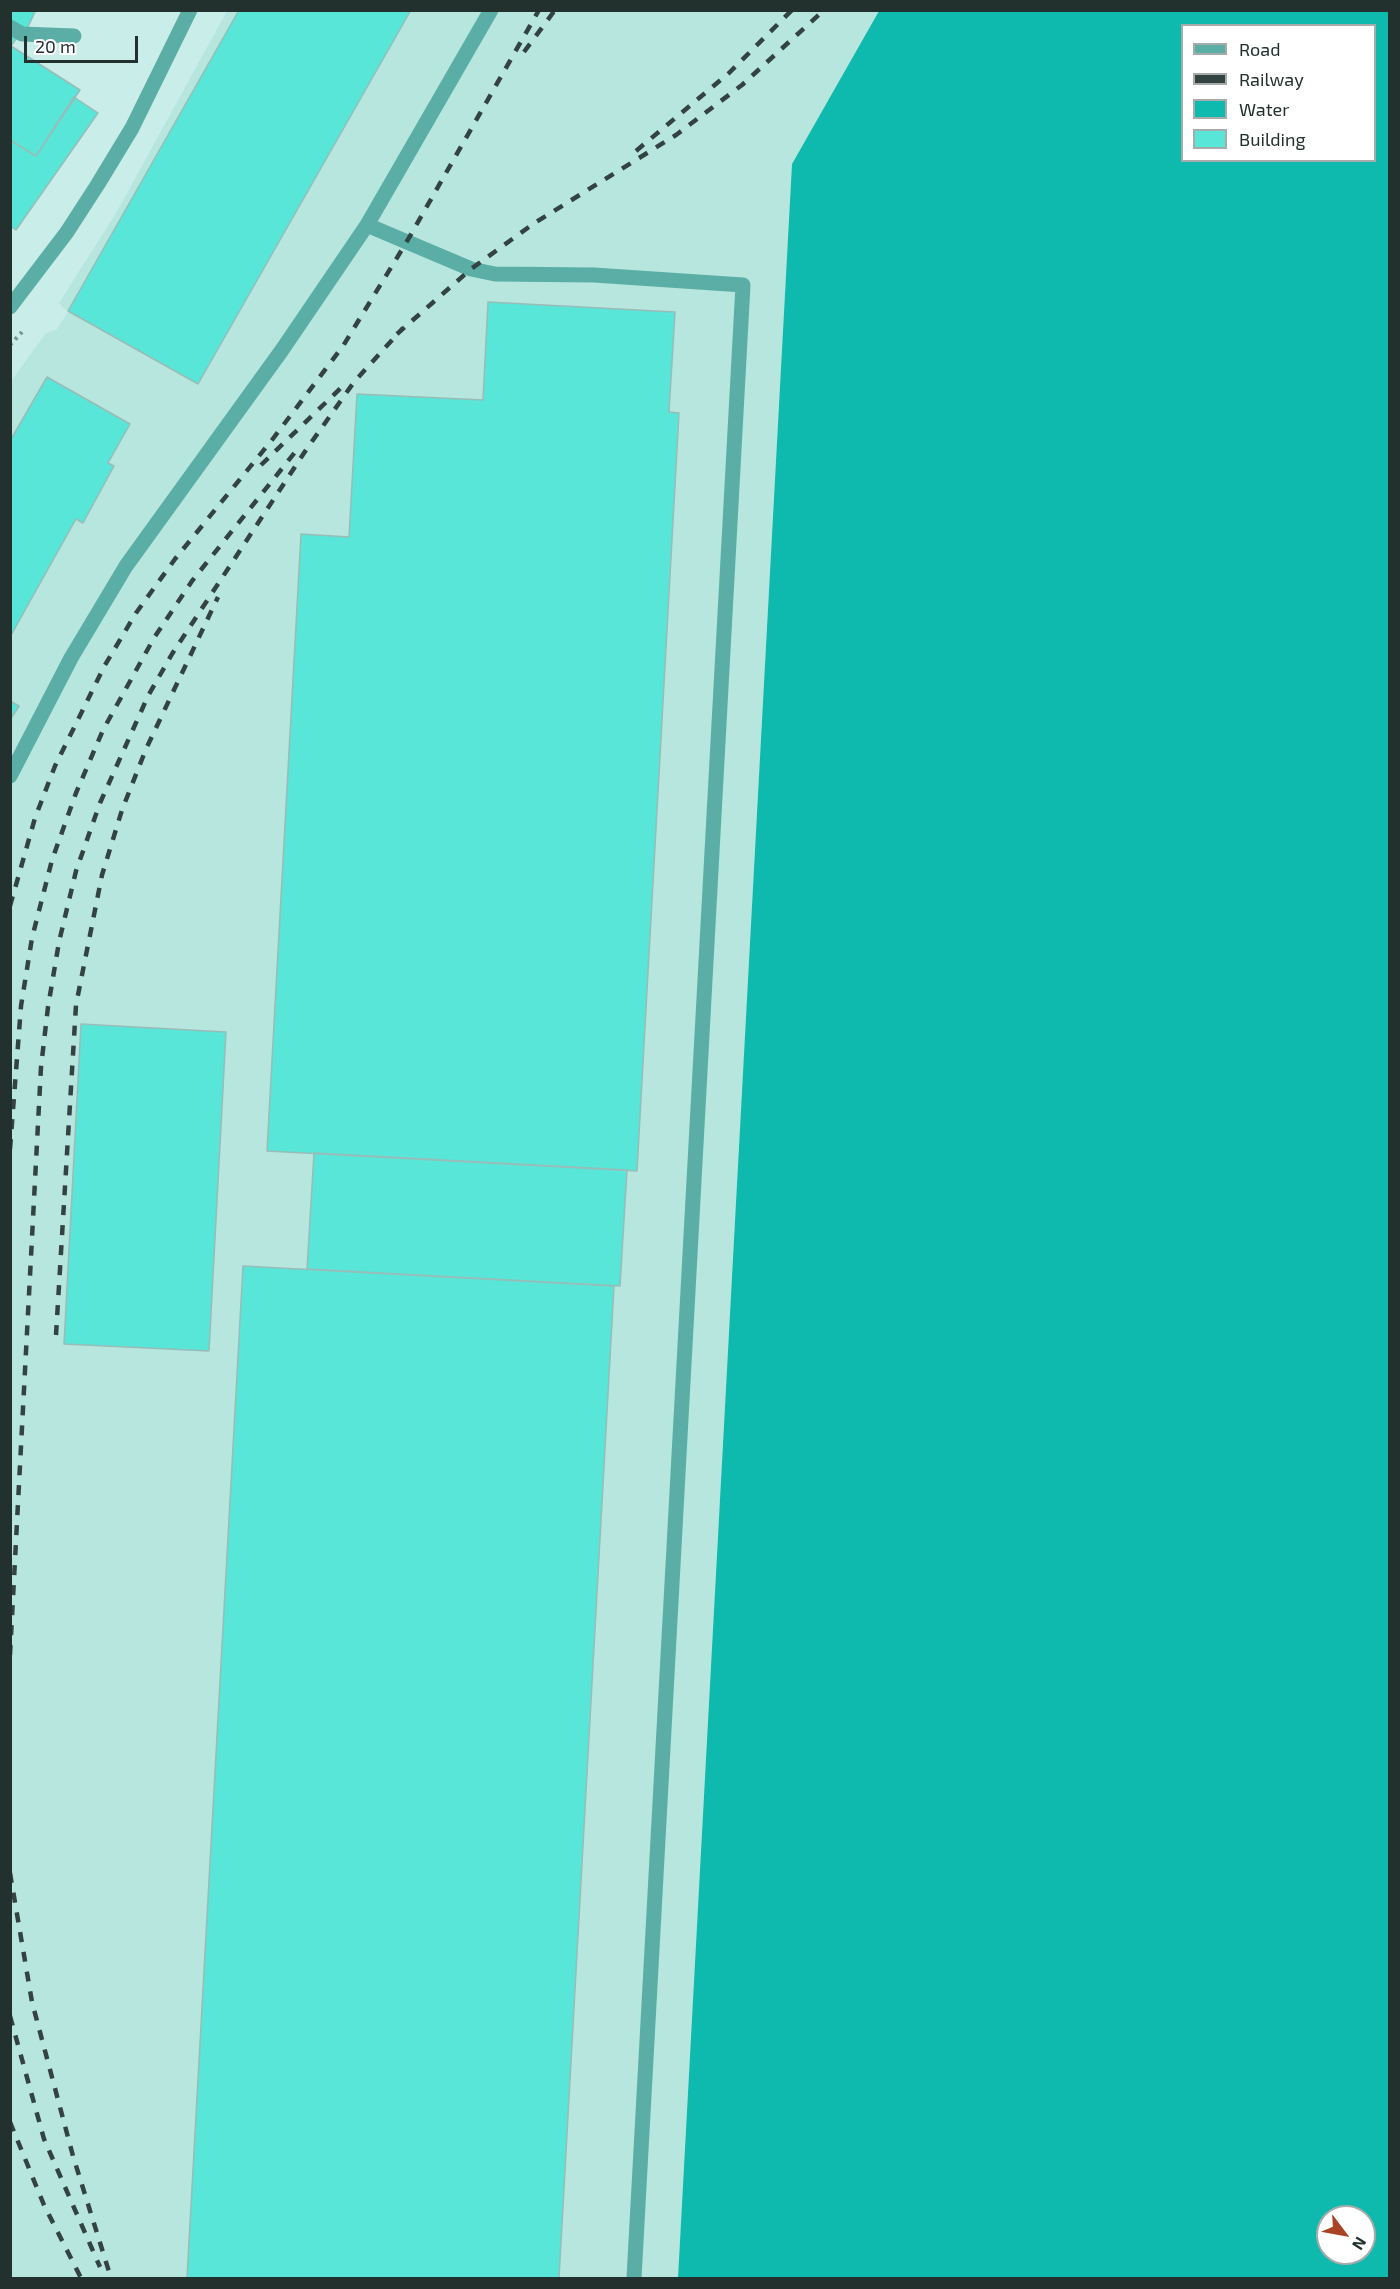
<!DOCTYPE html>
<style>
body{margin:0}
#map{position:relative;width:1400px;height:2289px;overflow:hidden;background:#c9ede8;font-family:"Exo 2",sans-serif}
canvas{display:block}
.frame{position:absolute;inset:0;border:12px solid #22302e;pointer-events:none}
.legend{position:absolute;left:1181px;top:24px;width:195px;height:138px;box-sizing:border-box;background:#fff;border:2px solid #a7acab;margin:0;padding:8px 10px;list-style:none;font-size:18px;color:#22302e}
.legend li{display:flex;align-items:center;gap:12px;height:30px}
.legend b{width:30px;border:2px solid #a7acab}
.north{position:absolute;left:1316px;top:2205px;width:60px;height:60px;box-sizing:border-box;background:#fff;border:2px solid #a7acab;border-radius:50%;rotate:122deg;font-size:16px;font-weight:700;line-height:24px;text-align:center;color:#22302e}
.north::after{content:'';display:block;margin:auto;width:21px;height:27px;background:#aa4225;clip-path:polygon(50% 0,100% 100%,50% 72%,0 100%)}
.scale{position:absolute;left:24px;top:36px;width:114px;height:27px;box-sizing:border-box;border:3px solid #22302e;border-top:0;padding-left:8px;font-size:18px;line-height:21px;white-space:nowrap;color:#22302e;-webkit-text-stroke:4px #fff;paint-order:stroke}
</style>
<div id="map">
<canvas width="1400" height="2289"></canvas>
<div class="frame"></div>
<ul class="legend">
<li><b style="height:8px;background:#5baea5"></b>Road</li>
<li><b style="height:8px;background:#334341"></b>Railway</li>
<li><b style="height:16px;background:#0ebaad"></b>Water</li>
<li><b style="height:16px;background:#57e6d8"></b>Building</li>
</ul>
<div class="north">N</div>
<div class="scale">20 m</div>
</div>
<script>
const g = document.querySelector('canvas').getContext('2d');
g.lineJoin = 'round';
function fill(path, color) {
  g.fillStyle = color;
  g.fill(path, 'evenodd');
}
function shape(rows) {
  const path = new Path2D();
  for (const r of rows) {
    path.moveTo(r[0], r[1]);
    for (let i = 2; i < r.length; i += 2) path.lineTo(r[i], r[i + 1]);
  }
  return path;
}
function strokePath(path, color, width, dash) {
  g.strokeStyle = color;
  g.lineWidth = width;
  g.lineCap = dash ? 'butt' : 'round';
  g.setLineDash(dash || []);
  g.stroke(path);
}
const built = shape([
 [227,11,879,11,792,164,678,2278,11,2278,11,381,46,333,57,329,68,312,59,303,116,213]
]);
const water = shape([
 [879,11,1389,11,1389,2278,678,2278,792,164],
 [1182,26,1374,26,1374,160,1182,160],
 [1328,2217,1364,2217,1364,2253,1328,2253]
]);
const building = shape([
 [10,10,36,10,26,31,10,20,10,10],
 [239,10,411,10,198,384,68,311,239,10],
 [10,31,18,36,11,46,80,90,36,156,10,140,10,31],
 [74,97,98,113,16,230,10,226,10,140,36,156,74,97],
 [488,302,675,312,669,412,679,413,637,1171,267,1151,301,534,349,537,357,394,483,400,488,302],
 [47,377,130,424,108,463,114,466,83,523,76,519,10,637,10,441,47,377],
 [10,701,19,706,10,720,10,701],
 [81,1024,226,1032,209,1351,64,1344,81,1024],
 [314,1153,627,1170,620,1286,307,1269,314,1153],
 [243,1266,614,1286,559,2278,187,2278,243,1266]
]);
const path = shape([
 [10,345,22,332]
]);
const service = shape([
 [367,225,471,269,495,274,594,275,743,285,634,2278],
 [10,776,71,658,126,566,282,350,367,225,491,10]
]);
const pedestrian = shape([
 [10,27,22,34,74,36]
]);
const tertiary = shape([
 [10,307,67,232,98,184,132,128,190,10]
]);
const rail = shape([
 [524,52,555,10],
 [636,151,729,73,792,10],
 [397,334,471,269,533,224,676,135,742,85,824,10],
 [261,465,347,382],
 [10,906,35,818,55,766,105,665,136,613,175,559,272,440,343,346,406,243,539,10],
 [10,1149,21,1006,32,938,52,860,76,793,103,730,154,638,192,581,296,451],
 [56,1335,76,1005,102,875,122,810,146,749,218,597],
 [10,1655,41,1067,48,1007,59,942,76,871,100,803,148,696,172,654,306,450,354,382,403,328],
 [10,1873,32,2002,73,2156,111,2278],
 [10,2016,44,2139,100,2267],
 [10,2122,44,2205,81,2278]
]);
fill(built, '#b7e6df');
fill(water, '#0ebaad');
fill(building, '#57e6d8');
strokePath(building, '#99bcb8', 1.5);
strokePath(path, '#7b9491', 4, [3, 4.5]);
strokePath(service, '#5baea5', 15);
strokePath(pedestrian, '#5baea5', 15);
strokePath(tertiary, '#5baea5', 15);
strokePath(rail, '#334341', 4.5, [10, 10]);
</script>
